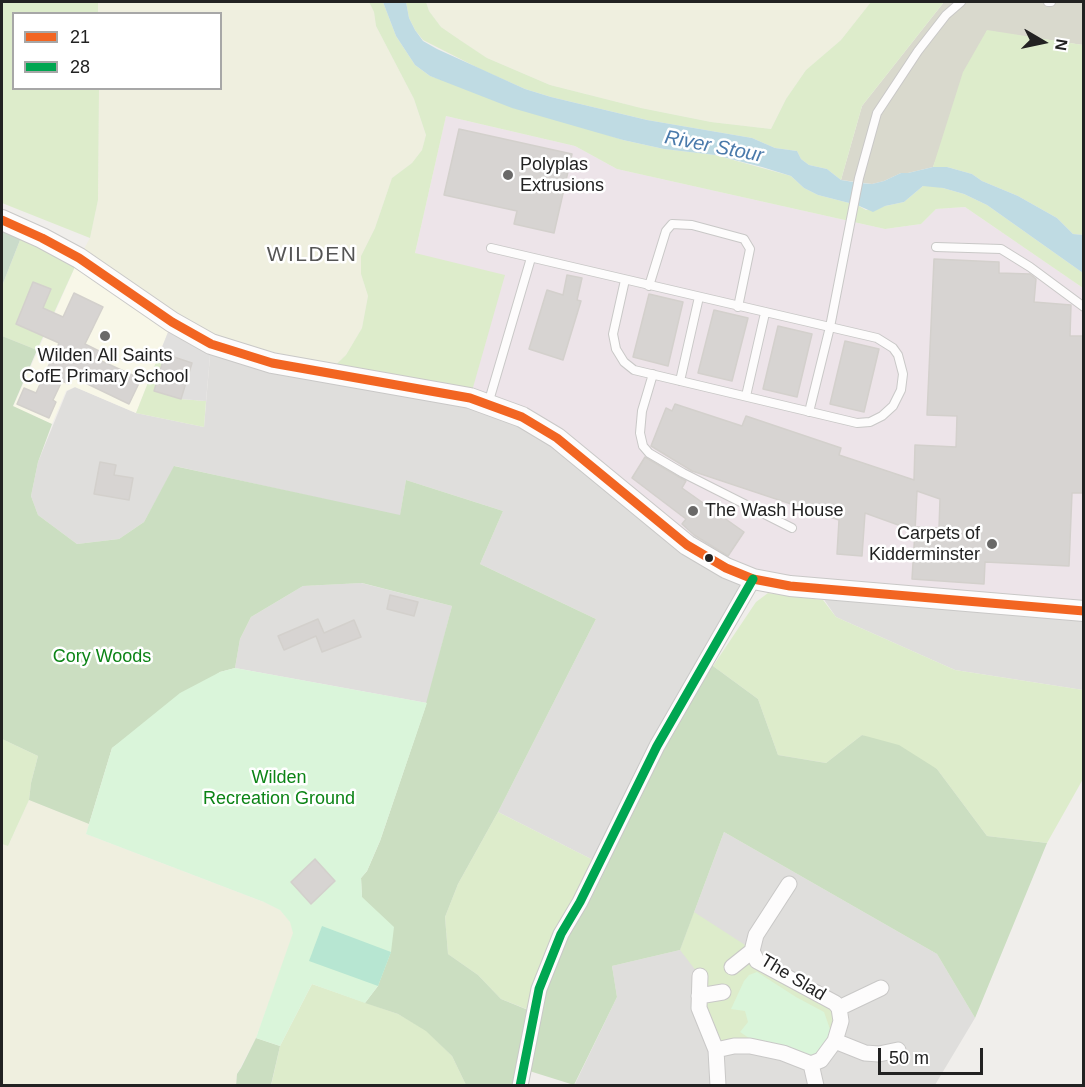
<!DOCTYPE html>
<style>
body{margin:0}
#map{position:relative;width:1085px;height:1087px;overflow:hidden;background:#f0eeeb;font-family:Helvetica,sans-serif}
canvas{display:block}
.frame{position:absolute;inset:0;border:3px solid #222;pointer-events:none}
.legend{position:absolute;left:12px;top:12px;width:210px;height:78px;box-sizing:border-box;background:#fff;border:2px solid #a7a7a7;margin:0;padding:8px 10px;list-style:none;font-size:18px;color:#222}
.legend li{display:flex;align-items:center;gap:12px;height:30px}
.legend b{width:30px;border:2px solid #a7a7a7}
.north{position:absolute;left:1013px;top:12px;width:60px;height:60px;-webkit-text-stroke:4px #fff;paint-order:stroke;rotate:99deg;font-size:16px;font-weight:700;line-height:24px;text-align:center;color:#222}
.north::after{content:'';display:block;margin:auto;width:21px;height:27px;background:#222;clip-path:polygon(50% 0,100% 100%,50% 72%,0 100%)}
.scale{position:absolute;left:878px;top:1048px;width:105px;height:27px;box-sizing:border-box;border:3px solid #222;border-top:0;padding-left:8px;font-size:18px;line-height:21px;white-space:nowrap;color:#222;-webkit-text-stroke:4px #fff;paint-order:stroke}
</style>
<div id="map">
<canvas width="1085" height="1087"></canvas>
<div class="frame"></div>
<ul class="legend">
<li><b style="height:8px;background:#f26522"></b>21</li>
<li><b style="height:8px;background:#00a651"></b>28</li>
</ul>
<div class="north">N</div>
<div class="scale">50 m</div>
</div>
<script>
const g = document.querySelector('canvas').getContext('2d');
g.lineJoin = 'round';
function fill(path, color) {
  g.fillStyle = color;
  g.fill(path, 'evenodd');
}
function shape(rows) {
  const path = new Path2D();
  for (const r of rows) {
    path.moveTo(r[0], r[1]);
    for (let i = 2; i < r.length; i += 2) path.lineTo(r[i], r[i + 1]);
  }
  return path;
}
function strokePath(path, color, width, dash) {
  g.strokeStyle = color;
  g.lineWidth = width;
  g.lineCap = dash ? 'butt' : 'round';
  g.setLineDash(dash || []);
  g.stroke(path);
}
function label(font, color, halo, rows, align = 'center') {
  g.font = font + ' Helvetica,sans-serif';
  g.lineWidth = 5;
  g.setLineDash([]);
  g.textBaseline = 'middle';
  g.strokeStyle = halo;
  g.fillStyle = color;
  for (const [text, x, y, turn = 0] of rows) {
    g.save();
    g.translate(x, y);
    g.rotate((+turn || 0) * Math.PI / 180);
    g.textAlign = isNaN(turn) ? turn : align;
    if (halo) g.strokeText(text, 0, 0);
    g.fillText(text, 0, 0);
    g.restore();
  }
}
const residential = shape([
 [211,344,488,404,753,579,599,863,498,812,596,619,480,564,503,511,406,480,400,516,175,466,144,522,119,539,77,544,38,515,31,496,38,462,67,391,75,387,136,413,204,427],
 [361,583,452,606,427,703,235,668,240,639,251,617,303,586],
 [816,588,1083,611,1083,690,955,670,836,617],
 [724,832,937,954,975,1018,935,1085,574,1086,617,997,612,966,680,950]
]);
const industrial = shape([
 [446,116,575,146,617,169,885,229,921,224,936,209,965,207,1083,288,1083,611,753,579,600,472,470,398,415,253]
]);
const education = shape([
 [79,258,172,322,136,413,75,387,66,391,52,424,13,407]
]);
const construction = shape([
 [944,2,1083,2,1083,45,987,31,933,167,908,173,901,173,884,181,872,184,841,180,862,106]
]);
const farmland = shape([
 [98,2,369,2,374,12,376,26,414,99,426,135,422,150,412,163,392,178,375,228,361,256,361,274,368,296,362,328,346,355,326,374,238,354,79,258,90,238,98,200,99,89,220,88,220,14,98,13],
 [426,2,871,2,841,40,806,70,786,99,771,129,711,122,641,108,550,85,487,58,460,40,441,27,429,11],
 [29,800,89,824,86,834,264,902,280,910,291,922,294,933,256,1038,237,1074,236,1085,2,1085,2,844,8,846]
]);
const grass = shape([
 [2,2,98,2,98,13,14,14,14,88,99,89,98,200,90,238,2,203],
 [369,2,383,2,396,36,415,65,430,76,623,140,664,149,715,155,784,174,791,176,804,188,818,195,857,205,866,210,904,202,923,186,936,186,964,194,987,205,1083,273,1083,288,965,207,936,209,921,224,885,229,617,169,575,146,446,116,415,253,505,275,470,398,326,374,346,355,362,328,368,296,361,274,361,256,375,228,392,178,412,163,422,150,426,135,414,99,376,26,374,12],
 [406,2,426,2,429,11,441,27,460,40,487,58,550,85,641,108,711,122,771,129,786,99,806,70,841,40,871,2,944,2,862,106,841,180,827,169,809,165,801,159,797,151,775,148,752,138,647,120,551,97,525,89,480,69,423,40,415,30,409,18],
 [987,30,1083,45,1083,235,1073,234,1057,218,1018,196,982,181,972,174,947,167,933,167,963,72],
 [22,235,79,258,37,350,2,336,2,286],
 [160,352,165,354,154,391,181,399,206,401,204,427,136,413],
 [768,593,823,600,836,617,955,670,1083,690,1083,779,1047,843,987,836,937,769,862,735,826,763,778,755,758,699,713,666,756,602],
 [2,739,38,756,31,783,29,800,8,846,2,844],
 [498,812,599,863,534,1012,501,999,478,975,448,954,445,917,458,884],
 [694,912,835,1003,835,1041,783,1053,716,1050,700,976,680,950],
 [312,984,398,1014,426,1030,452,1056,466,1085,271,1086,280,1046]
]);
const forest = shape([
 [2,336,37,350,13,406,52,424,38,462,31,496,38,515,77,544,119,539,144,522,174,466,400,515,406,480,503,511,480,564,596,619,498,812,458,884,445,917,448,954,478,975,501,999,533,1012,539,989,704,663,713,666,758,699,778,755,826,763,862,735,899,745,937,769,987,836,1047,843,975,1018,937,954,724,832,680,950,612,966,617,997,574,1085,523,1069,520,1085,466,1085,452,1056,426,1031,398,1014,365,1003,378,986,362,897,361,878,367,871,380,841,424,711,452,606,362,583,303,586,251,617,240,639,235,668,220,672,112,748,89,824,29,800,31,783,38,756,2,739],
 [256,1038,280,1046,271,1085,236,1086,237,1074,241,1068]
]);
const cemetery = shape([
 [2,220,22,235,2,286]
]);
const park = shape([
 [235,668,427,703,380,841,367,871,361,878,362,897,394,927,391,952,378,986,365,1003,312,984,280,1046,256,1038,293,933,290,922,280,910,264,902,86,834,112,748,180,693,220,672],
 [757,972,796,997,824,1012,831,1032,816,1057,749,1038,740,1032,748,1022,745,1011,731,1009,744,981,749,975]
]);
const pitch = shape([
 [322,926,391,952,378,986,309,961]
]);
const parking = shape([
 [172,322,211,344,206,401,181,399,192,363,160,352]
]);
const water = shape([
 [383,2,406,2,409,18,415,30,423,41,437,49,525,89,551,97,647,120,752,138,775,148,797,151,801,159,809,165,827,169,841,180,860,183,872,184,884,181,901,173,908,173,933,167,947,167,972,174,982,181,1018,196,1057,218,1073,234,1083,235,1083,273,987,205,964,194,943,188,923,186,904,202,885,206,873,212,857,205,818,195,804,188,791,176,762,167,715,155,664,149,623,140,512,108,430,76,415,65,396,36]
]);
const building = shape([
 [459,129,572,154,554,233,514,224,517,211,444,195,459,129],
 [934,259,999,262,999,273,1030,274,1036,279,1034,302,1071,305,1070,336,1083,336,1083,493,1072,493,1069,566,985,562,984,584,912,579,915,531,865,513,862,556,837,554,839,520,692,471,651,446,666,408,672,411,675,404,742,426,746,416,841,448,839,455,914,480,915,445,956,447,957,416,927,415,934,259],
 [917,491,940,499,939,528,916,527,915,531,917,491],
 [567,275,582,278,577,300,581,301,563,360,529,349,547,290,563,295,567,275],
 [33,282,51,289,43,308,63,317,74,293,103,307,85,344,99,351,95,358,141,379,129,404,73,377,69,384,62,381,53,400,56,402,49,418,17,404,24,388,36,393,59,343,16,324,33,282],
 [649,294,683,302,668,366,633,357,649,294],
 [714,310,748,318,732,381,698,373,714,310],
 [778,326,812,334,797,397,763,389,778,326],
 [845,341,879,349,864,412,830,404,845,341],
 [165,354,192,363,181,399,154,391,165,354],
 [645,457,686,481,682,488,744,532,728,556,694,535,682,524,686,519,632,478,645,457],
 [100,462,116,465,114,475,133,478,129,500,94,494,100,462],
 [390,595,418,602,414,616,387,609,390,595],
 [318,619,324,633,354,620,361,637,322,652,316,636,284,650,278,636,318,619],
 [315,859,335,881,311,904,291,882,315,859]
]);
const service = shape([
 [1048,2,1051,2],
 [936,247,1001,249,1030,267,1084,307],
 [491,248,877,338,893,348,898,355,903,374,901,390,893,406,882,416,870,422,857,423,634,370,624,362,616,349,613,334,625,280],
 [649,286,666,231,672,224,692,225,744,239,750,249,738,307],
 [653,374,642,411,640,433,643,446,649,453,683,473,792,528],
 [680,381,699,297],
 [746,396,765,313],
 [488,404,531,258],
 [809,412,830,327,859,178,877,113,918,51,946,15,961,2]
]);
const minor = shape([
 [732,967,752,951],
 [700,976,699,1008,716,1050,718,1086],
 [699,996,723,992],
 [839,1008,881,988],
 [835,1041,865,1053,879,1054,898,1050],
 [716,1050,734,1046,750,1046,783,1053,811,1064,821,1060,835,1041,841,1021,839,1008,835,1003,757,961,752,951,756,935,789,884],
 [811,1064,816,1086],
 [520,1086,539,989,561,934,580,902,657,746,753,579]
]);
const tertiary = shape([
 [2,220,42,238,79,258,172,322,211,344,272,363,470,398,522,417,557,438,687,545,726,568,753,579,790,586,1084,611]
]);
const bus1 = shape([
 [2,220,42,238,79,258,172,322,211,344,272,363,470,398,522,417,557,438,687,545,726,568,753,579,790,586,1084,611]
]);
const bus2 = shape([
 [520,1086,539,989,561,934,580,902,657,746,753,579]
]);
const markers = [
 [508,175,6,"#6a6968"],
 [105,336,6,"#6a6968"],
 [693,511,6,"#6a6968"],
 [992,544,6,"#6a6968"],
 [709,558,5,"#222"]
];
const poiNames = [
 ["Polyplas",520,165],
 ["Extrusions",520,186],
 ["Wilden All Saints",105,356,"center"],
 ["CofE Primary School",105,377,"center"],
 ["The Wash House",705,511],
 ["Carpets of",980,534,"right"],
 ["Kidderminster",980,555,"right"]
];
const parkNames = [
 ["Cory Woods",102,657],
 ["Wilden",279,778],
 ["Recreation Ground",279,799]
];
const streetNames = [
 ["The Slad",793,978,31]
];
const waterNames = [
 ["River Stour",714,147,11]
];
const quarterNames = [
 ["WILDEN",312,255]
];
fill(residential, '#dfdedc');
fill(industrial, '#ede4e9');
fill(education, '#f8f7e8');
fill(construction, '#d9d9cd');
fill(farmland, '#efefdf');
fill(grass, '#ddeccb');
fill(forest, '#cbdec1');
fill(cemetery, '#cadbca');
fill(park, '#daf5da');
fill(pitch, '#b7e6d2');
fill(parking, '#e0dfde');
fill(water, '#bfdbe3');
fill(building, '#d7d4d2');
strokePath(building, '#d3d0cc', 1.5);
strokePath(service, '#c9c8c7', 10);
strokePath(minor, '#c9c8c7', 17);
strokePath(tertiary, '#c9c8c7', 22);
strokePath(service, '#fdfcfc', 8);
strokePath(minor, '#fdfcfc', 15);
strokePath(tertiary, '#fdfcfc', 20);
strokePath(bus1, '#f26522', 9);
strokePath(bus2, '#00a651', 9);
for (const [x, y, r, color] of markers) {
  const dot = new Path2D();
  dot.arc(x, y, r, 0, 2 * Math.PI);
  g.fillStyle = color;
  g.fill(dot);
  strokePath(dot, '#fff', 2);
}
label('18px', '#222', '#fff', poiNames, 'left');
label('18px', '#0c8416', '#fff', parkNames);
label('18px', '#222', '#fff', streetNames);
label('italic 20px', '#4a7aab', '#fff', waterNames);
g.letterSpacing = '1.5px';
label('21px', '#555', '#fff', quarterNames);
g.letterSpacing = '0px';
</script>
